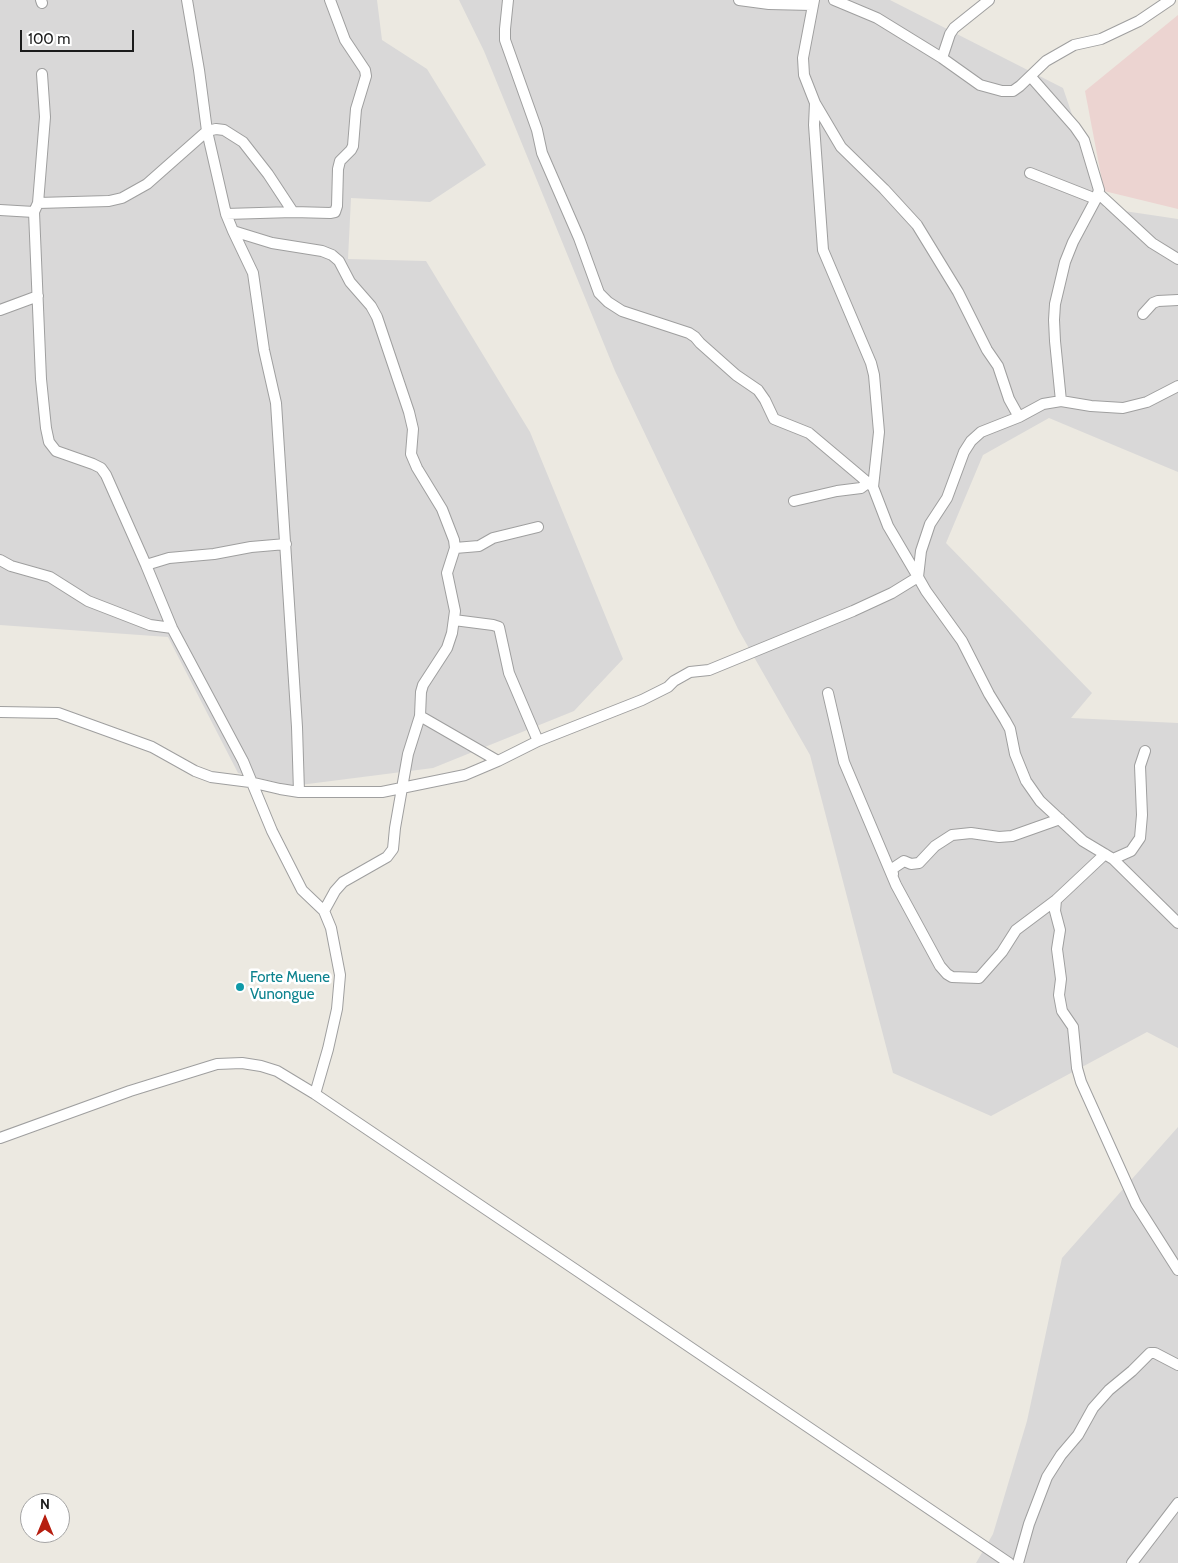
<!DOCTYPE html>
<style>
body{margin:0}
#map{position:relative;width:1178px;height:1563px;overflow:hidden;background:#ece9e1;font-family:Cabin,sans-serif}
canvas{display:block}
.north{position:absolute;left:20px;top:1493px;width:50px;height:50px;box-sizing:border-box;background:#fff;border:1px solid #a4a4a4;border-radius:50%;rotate:0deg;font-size:14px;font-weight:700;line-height:20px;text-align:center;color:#1b1b1b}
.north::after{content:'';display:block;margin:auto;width:18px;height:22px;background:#b61e10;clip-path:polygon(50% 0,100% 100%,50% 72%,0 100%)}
.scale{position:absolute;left:20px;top:30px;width:114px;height:22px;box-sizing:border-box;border:2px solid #1b1b1b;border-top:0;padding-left:6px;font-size:15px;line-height:18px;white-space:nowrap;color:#1b1b1b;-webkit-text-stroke:4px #fff;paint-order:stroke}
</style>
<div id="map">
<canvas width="1178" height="1563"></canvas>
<div class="north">N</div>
<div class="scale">100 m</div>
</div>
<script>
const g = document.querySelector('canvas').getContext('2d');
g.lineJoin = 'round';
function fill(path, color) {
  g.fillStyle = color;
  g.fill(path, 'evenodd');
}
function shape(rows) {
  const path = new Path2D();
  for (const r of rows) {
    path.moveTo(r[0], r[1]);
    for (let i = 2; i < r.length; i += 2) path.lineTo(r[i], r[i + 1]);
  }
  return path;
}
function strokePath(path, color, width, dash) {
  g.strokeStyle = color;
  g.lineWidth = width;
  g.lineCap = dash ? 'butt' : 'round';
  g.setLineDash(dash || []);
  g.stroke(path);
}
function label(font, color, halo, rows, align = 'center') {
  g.font = font + ' Cabin,sans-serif';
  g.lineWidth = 5;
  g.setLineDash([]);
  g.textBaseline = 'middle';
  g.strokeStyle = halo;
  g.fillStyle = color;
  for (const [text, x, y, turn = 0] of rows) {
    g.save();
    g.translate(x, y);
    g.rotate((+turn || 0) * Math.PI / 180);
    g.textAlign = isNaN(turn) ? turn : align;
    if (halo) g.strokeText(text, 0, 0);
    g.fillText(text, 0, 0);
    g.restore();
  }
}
const residential = shape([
 [0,0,377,0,382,40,427,69,486,165,430,202,351,198,348,259,426,261,530,432,623,659,574,711,433,768,292,786,238,773,168,637,0,625],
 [459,0,890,0,1063,88,1104,208,1178,219,1178,472,1049,418,983,455,946,543,1092,693,1071,718,1178,723,1178,1048,1147,1032,991,1116,893,1073,810,755,738,629,615,371,484,51],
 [1178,1127,1178,1563,976,1563,993,1534,1027,1421,1062,1258]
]);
const commercial = shape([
 [1178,15,1178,209,1104,191,1085,91]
]);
const minor = shape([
 [41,0,42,3],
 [187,0,199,70,207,131,226,214,233,231,253,273,264,350,276,403,297,727,299,792],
 [739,0,769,4,812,5],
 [814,0,803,58,804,75,815,103,841,147,884,189,917,225,958,292,987,350,998,366,1009,399,1019,417],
 [834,0,877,18,942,58,980,85,1002,91,1013,91,1020,86,1046,61,1074,45,1101,39,1139,21,1170,0],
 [942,58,950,34,954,28,989,0],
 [42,74,45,117,38,203,34,212,41,379,46,428,49,442,56,451,93,464,101,468,106,475,146,565,172,628,243,761,272,831,302,890,324,911,331,928,340,975,337,1009,328,1049,315,1094],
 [1031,77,1075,127,1084,140,1099,190,1096,199,1073,242,1065,262,1055,304,1054,320,1055,341,1061,401],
 [815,103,814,125,823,250,871,363,874,375,879,432,873,487],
 [1030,173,1096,199],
 [1098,193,1152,243,1178,259],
 [38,203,109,201,122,198,147,184,207,131,216,129,224,130,243,142,268,174,293,212],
 [0,210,34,212],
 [226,214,293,212,330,213,335,212,337,206,338,169,340,161,351,150,353,146,356,109,366,76,365,70,345,40,330,0],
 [233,231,272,243,322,251,332,255,339,261,350,282,371,306,377,317,409,412,413,429,411,454,417,468,442,509,454,540,455,548,447,573,455,611,452,633,447,648,423,685,421,692,420,716,408,754,395,828,393,849,387,857,343,882,335,891,324,911],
 [0,310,38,296],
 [1143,314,1153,303,1158,301,1178,300],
 [1178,386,1147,402,1123,408,1091,406,1061,401,1043,404,1019,417,981,432,971,441,964,452,947,498,930,524,921,551,918,577,926,591,962,641,989,694,1005,720,1010,729,1015,754,1026,781,1040,801,1083,841,1113,859,1178,923],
 [794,501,837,491,861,488,865,485,866,481],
 [455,548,479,546,493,538,538,527],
 [0,560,11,566,50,577,88,601,150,625,172,628],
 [146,565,169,558,214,554,251,547,286,544],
 [454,620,493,625,499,627,509,673,538,741],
 [828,693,844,762,896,885,940,966,947,974,952,977,979,978,1002,952,1016,930,1056,900,1105,854],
 [0,712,58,713,152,747,195,771,211,777,250,782,280,789,299,792,382,792,465,775,498,761,538,741,642,700,668,687,674,681,690,672,709,670,853,611,892,593,918,577,888,526,873,487,866,481,809,433,774,419,765,400,758,390,736,375,700,343,695,337,689,333,622,311,608,302,599,293,579,238,542,153,537,130,505,40,505,29,508,0],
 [420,716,498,761],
 [1113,859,1131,851,1140,838,1142,815,1140,766,1145,751],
 [893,874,892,869,904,861,911,864,919,863,935,846,952,835,971,833,999,837,1012,836,1060,819],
 [1056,900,1055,911,1060,930,1057,949,1061,979,1059,995,1062,1011,1073,1027,1077,1068,1081,1082,1136,1204,1178,1270],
 [0,1138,130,1091,217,1064,242,1063,261,1066,277,1071,315,1094,576,1270,1009,1563],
 [1018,1563,1029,1524,1047,1477,1061,1455,1078,1435,1093,1408,1109,1390,1132,1371,1150,1353,1155,1353,1178,1365],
 [1132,1563,1178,1503]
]);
const markers = [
 [240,987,5,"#0f9aa8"]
];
const cultureNames = [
 ["Forte Muene",250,978],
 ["Vunongue",250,995]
];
fill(residential, '#d9d8d8');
fill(commercial, '#ecd4d1');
strokePath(minor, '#9f9f9f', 12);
strokePath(minor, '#fff', 10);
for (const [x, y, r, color] of markers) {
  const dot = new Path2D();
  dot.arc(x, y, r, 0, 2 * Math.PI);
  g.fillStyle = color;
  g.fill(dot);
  strokePath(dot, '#fff', 2);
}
label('15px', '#0d838f', '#fff', cultureNames, 'left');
</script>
